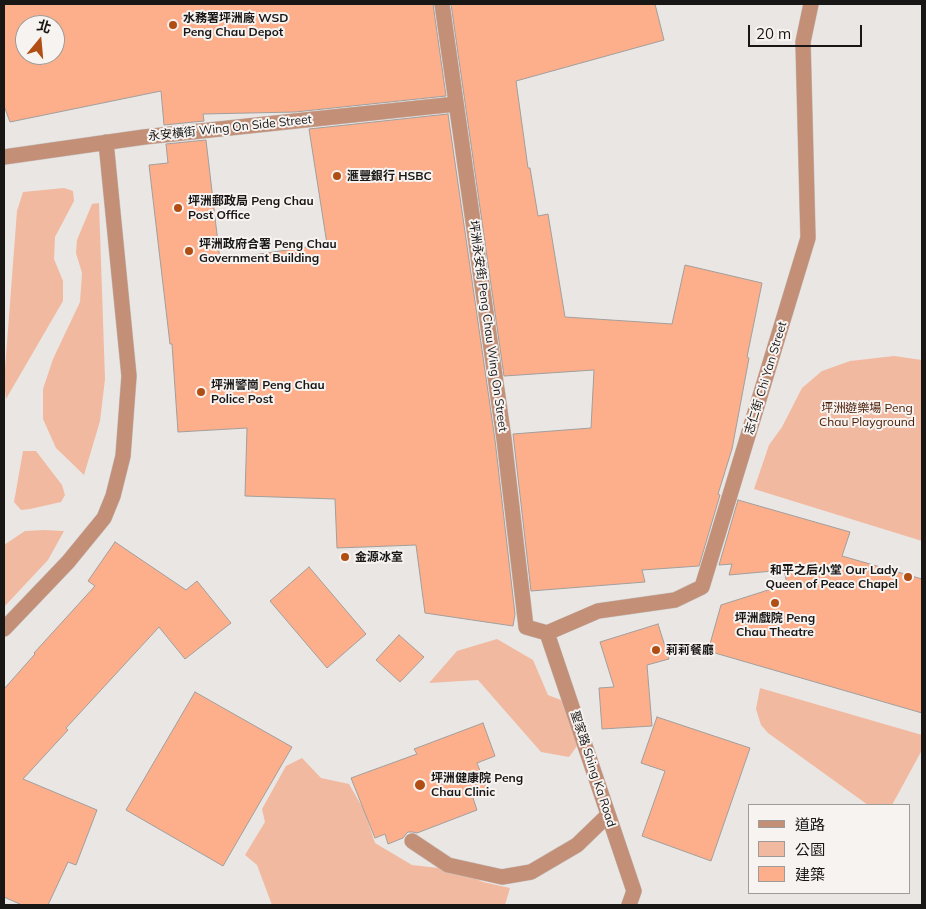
<!DOCTYPE html>
<meta charset="utf-8">
<style>
body{margin:0}
#map{position:relative;width:926px;height:909px;overflow:hidden;background:#eae6e4;font-family:Mulish,"Noto Sans TC",sans-serif}
canvas{display:block}
.frame{position:absolute;inset:0;border:5px solid #181716;pointer-events:none}
.legend{position:absolute;left:748px;top:804px;width:162px;height:90px;box-sizing:border-box;background:#f7f3f1;border:1px solid #9e9b99;margin:0;padding:6px 9px;list-style:none;font-size:15px;color:#181716}
.legend li{display:flex;align-items:center;gap:10px;height:25px}
.legend b{width:25px;border:1px solid #9e9b99}
.north{position:absolute;left:15px;top:15px;width:50px;height:50px;box-sizing:border-box;background:#f7f3f1;border:1px solid #9e9b99;border-radius:50%;rotate:17deg;font-size:14px;font-weight:700;line-height:20px;text-align:center;color:#181716}
.north::after{content:'';display:block;margin:auto;width:18px;height:22px;background:#b04e14;clip-path:polygon(50% 0,100% 100%,50% 72%,0 100%)}
.scale{position:absolute;left:748px;top:25px;width:114px;height:22px;box-sizing:border-box;border:2px solid #181716;border-top:0;padding-left:6px;font-size:15px;line-height:18px;white-space:nowrap;color:#181716;-webkit-text-stroke:4px #f7f3f1;paint-order:stroke}
</style>
<div id="map">
<canvas width="926" height="909"></canvas>
<div class="frame"></div>
<ul class="legend">
<li><b style="height:6px;background:#c48f77"></b>道路</li>
<li><b style="height:14px;background:#f1b9a0"></b>公園</li>
<li><b style="height:14px;background:#fdaf8b"></b>建築</li>
</ul>
<div class="north">北</div>
<div class="scale">20 m</div>
</div>
<script>
const g = document.querySelector('canvas').getContext('2d');
g.lineJoin = 'round';
function fill(path, color) {
  g.fillStyle = color;
  g.fill(path, 'evenodd');
}
function shape(rows) {
  const path = new Path2D();
  for (const r of rows) {
    path.moveTo(r[0], r[1]);
    for (let i = 2; i < r.length; i += 2) path.lineTo(r[i], r[i + 1]);
  }
  return path;
}
function strokePath(path, color, width, dash) {
  g.strokeStyle = color;
  g.lineWidth = width;
  g.lineCap = dash ? 'butt' : 'round';
  g.setLineDash(dash || []);
  g.stroke(path);
}
function label(font, color, halo, rows, align = 'center') {
  g.font = font + ' Mulish,"Noto Sans TC",sans-serif';
  g.lineWidth = 4;
  g.setLineDash([]);
  g.textBaseline = 'middle';
  g.strokeStyle = halo;
  g.fillStyle = color;
  for (const [text, x, y, turn = 0] of rows) {
    g.save();
    g.translate(x, y);
    g.rotate((+turn || 0) * Math.PI / 180);
    g.textAlign = isNaN(turn) ? turn : align;
    if (halo) g.strokeText(text, 0, 0);
    g.fillText(text, 0, 0);
    g.restore();
  }
}
const green = shape([
 [64,188,73,191,74,201,55,237,54,259,63,281,63,301,6,399,4,382,17,211,23,192],
 [99,203,105,379,100,421,84,475,56,448,43,419,43,389,53,359,80,302,82,273,76,253,77,240,92,204],
 [894,356,922,360,922,541,754,489,769,445,782,427,802,388,822,371,850,361],
 [23,451,36,451,62,485,65,495,61,502,30,509,21,510,14,502],
 [44,530,64,531,48,560,4,607,4,545,25,531],
 [497,639,533,660,548,695,571,704,585,735,569,757,541,752,478,680,429,683,457,651],
 [760,688,922,735,922,750,892,805,868,805,768,733,761,725,756,709],
 [302,758,321,778,349,784,364,810,375,843,412,865,456,870,483,882,510,888,505,905,272,905,257,865,245,855,265,822,262,809,286,766]
]);
const building = shape([
 [4,4,433,4,446,96,295,112,203,114,204,121,164,125,161,91,10,122,4,106,4,4],
 [25,25,55,25,55,55,25,55,25,25],
 [451,4,655,4,664,40,516,81,528,168,530,168,538,216,548,214,565,317,672,324,685,265,762,283,747,357,749,358,732,449,718,494,720,495,699,566,642,570,645,582,531,591,513,434,591,428,594,370,504,376,451,4],
 [448,114,495,440,515,614,513,626,425,613,416,545,337,548,335,499,245,496,247,428,178,432,172,344,170,344,149,165,168,163,166,144,206,140,220,260,327,244,309,129,448,114],
 [738,500,850,532,842,556,922,579,922,713,708,651,721,605,787,584,784,570,729,575,732,564,719,565,738,500],
 [115,542,186,590,197,581,231,623,185,659,159,627,66,728,68,730,23,779,97,810,76,865,68,862,48,905,22,905,4,897,4,689,35,654,34,653,95,586,88,581,115,542],
 [309,567,366,634,327,668,270,601,309,567],
 [658,624,669,659,647,665,652,726,602,729,599,688,614,687,600,642,658,624],
 [399,635,424,657,400,682,376,660,399,635],
 [195,692,292,747,223,866,126,810,195,692],
 [657,717,750,748,711,861,642,836,665,771,641,763,657,717],
 [483,723,495,756,477,763,488,792,473,798,477,810,417,833,413,832,408,832,405,835,403,838,388,844,385,834,375,838,351,778,417,754,414,749,483,723]
]);
const lane = shape([
 [412,841,448,865,502,877,531,872,577,845,608,815]
]);
const street = shape([
 [442,4,504,439,526,627,547,633],
 [4,157,144,137,456,104],
 [4,629,68,562,104,518,113,496,123,456,129,376,106,142],
 [547,633,598,611,675,600,702,587,808,238,803,42,811,4],
 [547,633,634,891,629,905]
]);
const markers = [
 [173,25,5,"#b04e14"],
 [337,176,5,"#b04e14"],
 [178,208,5,"#b04e14"],
 [189,251,5,"#b04e14"],
 [201,392,5,"#b04e14"],
 [345,557,5,"#b04e14"],
 [908,577,5,"#b04e14"],
 [775,603,5,"#b04e14"],
 [656,650,5,"#b04e14"],
 [420,785,6,"#b04e14"]
];
const poiNames = [
 ["水務署坪洲廠 WSD",183,18],
 ["Peng Chau Depot",183,32],
 ["滙豐銀行 HSBC",347,176],
 ["坪洲郵政局 Peng Chau",188,201],
 ["Post Office",188,215],
 ["坪洲政府合署 Peng Chau",199,244],
 ["Government Building",199,258],
 ["坪洲警崗 Peng Chau",211,385],
 ["Police Post",211,399],
 ["金源冰室",355,557],
 ["和平之后小堂 Our Lady",898,570,"right"],
 ["Queen of Peace Chapel",898,584,"right"],
 ["坪洲戲院 Peng",775,618,"center"],
 ["Chau Theatre",775,632,"center"],
 ["莉莉餐廳",666,650],
 ["坪洲健康院 Peng",431,778],
 ["Chau Clinic",431,792]
];
const streetNames = [
 ["永安橫街 Wing On Side Street",230,128,-6],
 ["坪洲永安街 Peng Chau Wing On Street",488,326,82],
 ["志仁街 Chi Yan Street",766,378,-73],
 ["聖家路 Shing Ka Road",593,769,72]
];
const parkNames = [
 ["坪洲遊樂場 Peng",867,408],
 ["Chau Playground",867,422]
];
fill(green, '#f1b9a0');
fill(building, '#fdaf8b');
strokePath(building, '#a19e9c', 1);
strokePath(lane, '#c4c1bf', 16);
strokePath(street, '#c4c1bf', 16);
strokePath(lane, '#c48f77', 15);
strokePath(street, '#c48f77', 15);
for (const [x, y, r, color] of markers) {
  const dot = new Path2D();
  dot.arc(x, y, r, 0, 2 * Math.PI);
  g.fillStyle = color;
  g.fill(dot);
  strokePath(dot, '#f7f3f1', 2);
}
label('bold 12px', '#181716', '#f7f3f1', poiNames, 'left');
label('12px', '#181716', '#f7f3f1', streetNames);
label('12px', '#481900', '#f7f3f1', parkNames);
</script>
